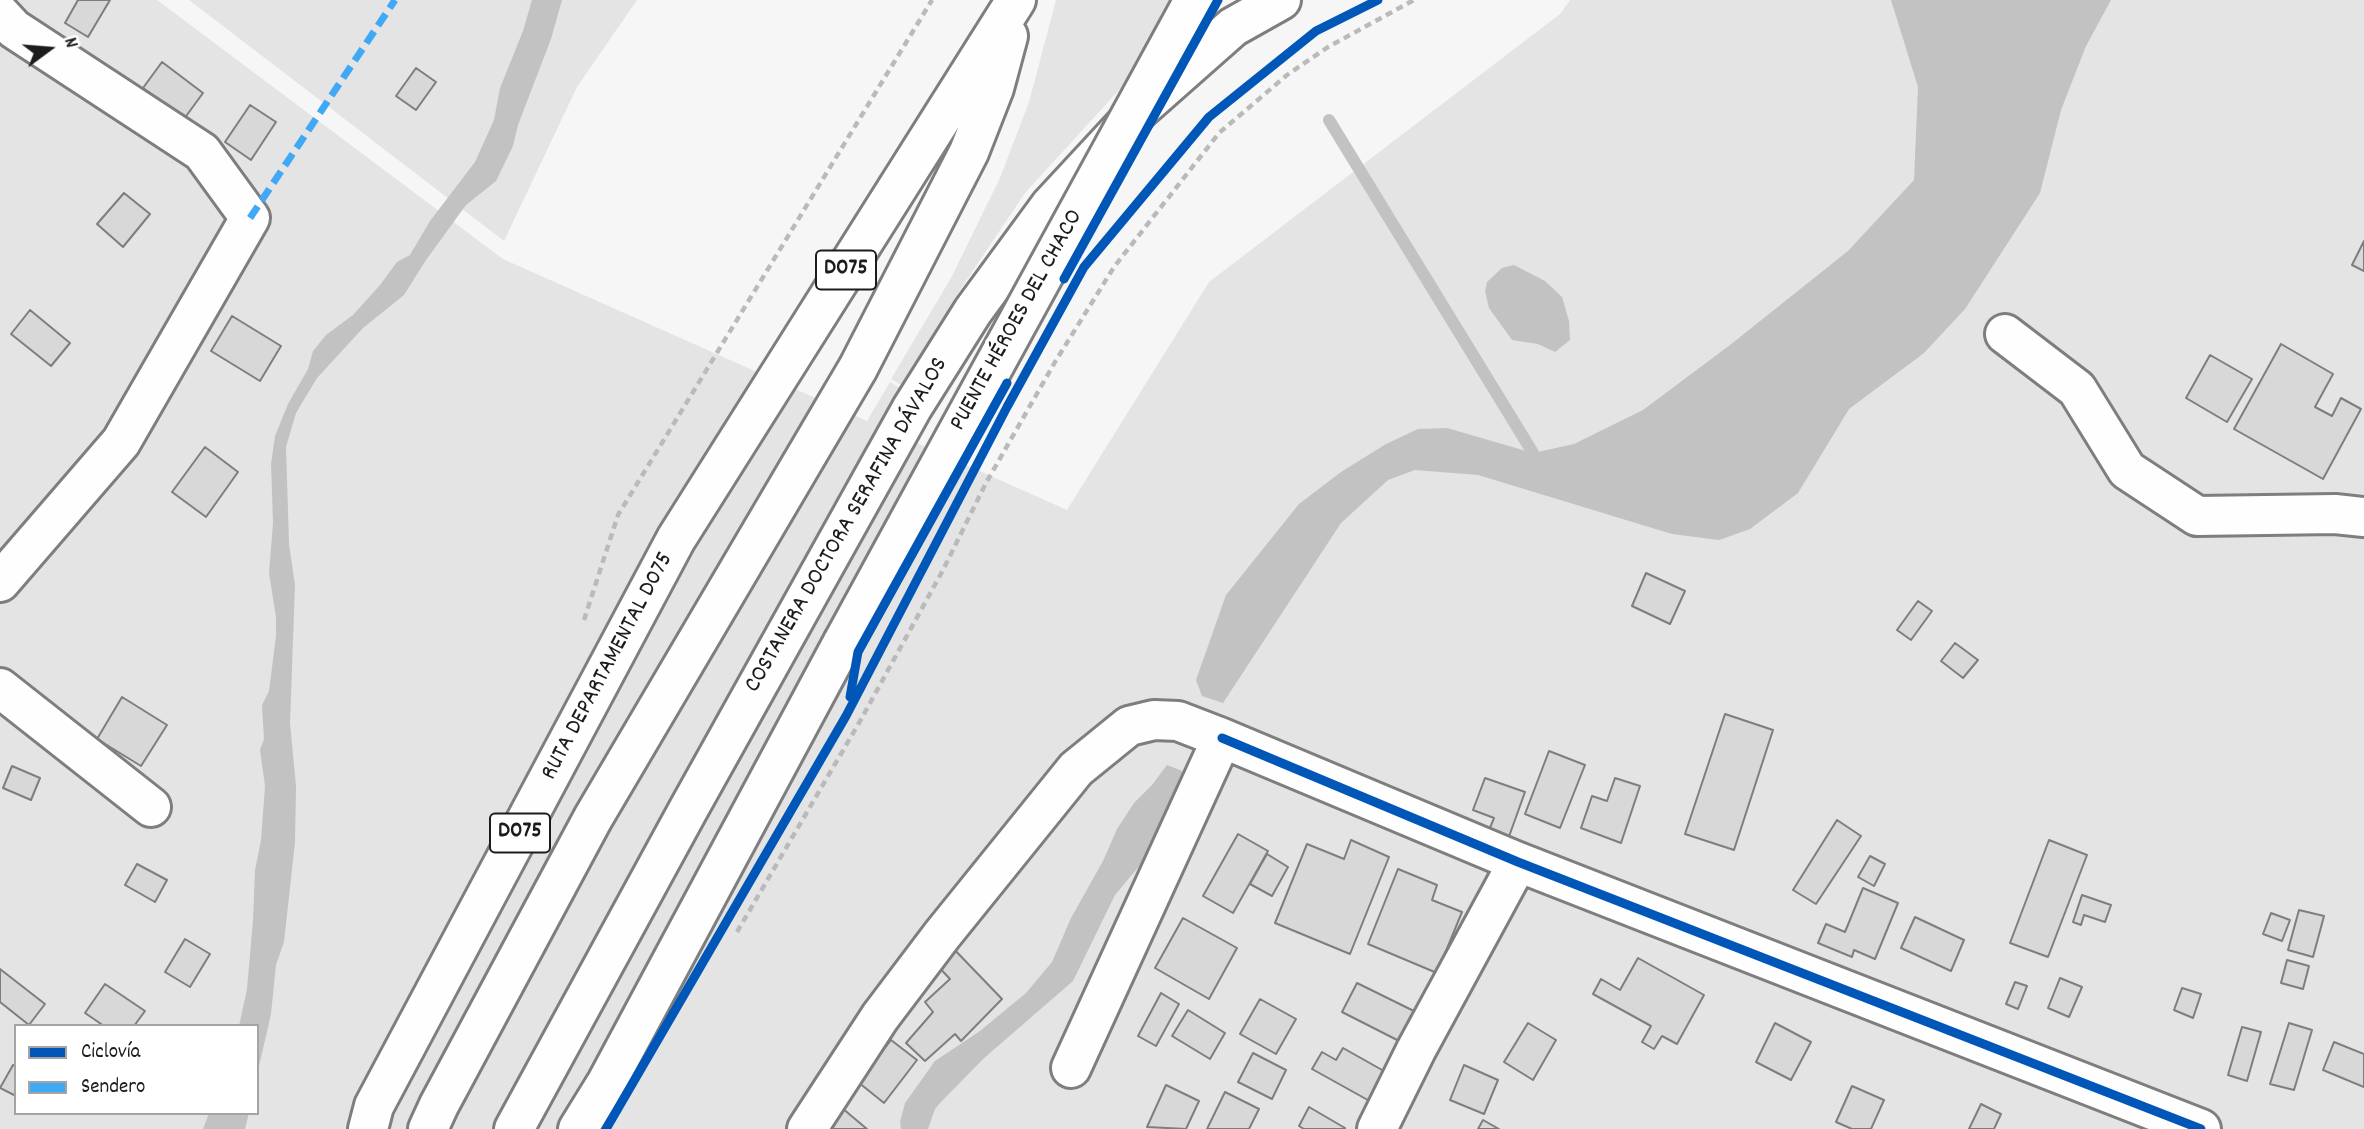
<!DOCTYPE html>
<meta charset="utf-8">
<style>
body{margin:0}
#map{position:relative;width:2364px;height:1129px;overflow:hidden;background:#f6f6f6;font-family:Dekko,sans-serif}
canvas{display:block}
.legend{position:absolute;left:14px;top:1024px;width:245px;height:91px;box-sizing:border-box;background:#fff;border:2px solid #a4a4a4;margin:0;padding:9px 12px;list-style:none;font-size:21px;color:#1c1c1c}
.legend li{display:flex;align-items:center;gap:14px;height:35px}
.legend b{width:35px;border:2px solid #a4a4a4}
.north{position:absolute;left:14px;top:14px;width:70px;height:70px;-webkit-text-stroke:5px #fff;paint-order:stroke;rotate:74deg;font-size:19px;font-weight:700;line-height:28px;text-align:center;color:#1c1c1c}
.north::after{content:'';display:block;margin:auto;width:24px;height:32px;background:#1c1c1c;clip-path:polygon(50% 0,100% 100%,50% 72%,0 100%)}
</style>
<div id="map">
<canvas width="2364" height="1129"></canvas>
<ul class="legend">
<li><b style="height:9px;background:#0057b8"></b>Ciclovía</li>
<li><b style="height:9px;background:#3fa9f5"></b>Sendero</li>
</ul>
<div class="north">N</div>
</div>
<script>
const g = document.querySelector('canvas').getContext('2d');
g.lineJoin = 'round';
function fill(path, color) {
  g.fillStyle = color;
  g.fill(path, 'evenodd');
}
function shape(rows) {
  const path = new Path2D();
  for (const r of rows) {
    path.moveTo(r[0], r[1]);
    for (let i = 2; i < r.length; i += 2) path.lineTo(r[i], r[i + 1]);
  }
  return path;
}
function strokePath(path, color, width, dash) {
  g.strokeStyle = color;
  g.lineWidth = width;
  g.lineCap = dash ? 'butt' : 'round';
  g.setLineDash(dash || []);
  g.stroke(path);
}
function label(font, color, halo, rows, align = 'center') {
  g.font = font + ' Dekko,sans-serif';
  g.lineWidth = 7;
  g.setLineDash([]);
  g.textBaseline = 'middle';
  g.strokeStyle = halo;
  g.fillStyle = color;
  for (const [text, x, y, turn = 0] of rows) {
    g.save();
    g.translate(x, y);
    g.rotate((+turn || 0) * Math.PI / 180);
    g.textAlign = isNaN(turn) ? turn : align;
    if (halo) g.strokeText(text, 0, 0);
    g.fillText(text, 0, 0);
    g.restore();
  }
}
const green = shape([
 [0,0,157,0,503,259,867,421,890,382,900,388,879,426,1067,510,1209,282,1560,14,1570,0,2364,0,2364,1129,0,1129],
 [16,1026,257,1026,257,1113,16,1113],
 [189,0,637,0,577,87,504,241],
 [1056,0,1223,0,1208,16,1177,36,1131,77,1025,193,964,284,901,385,891,379,951,278,1000,178,1029,102]
]);
const water = shape([
 [532,0,562,0,551,39,518,125,513,146,496,181,466,205,426,260,404,295,363,328,317,378,296,413,286,447,289,544,295,585,290,723,296,786,295,842,284,942,276,965,271,1014,257,1075,257,1026,239,1026,247,989,253,920,255,870,261,840,265,786,260,750,264,739,262,705,269,691,276,636,276,617,269,573,273,523,271,464,275,436,288,404,308,369,313,351,326,335,353,315,380,285,397,262,410,255,430,221,475,162,494,120,500,88,523,31],
 [1891,0,2111,0,2086,46,2061,110,2040,193,1965,309,1924,353,1849,409,1798,493,1750,529,1719,540,1672,534,1478,475,1415,470,1388,480,1341,523,1223,703,1202,696,1196,680,1226,595,1299,504,1341,472,1386,444,1418,429,1447,428,1533,453,1574,444,1643,410,1730,345,1848,251,1914,180,1918,87],
 [1514,265,1545,281,1562,297,1569,321,1570,340,1555,352,1538,344,1512,340,1489,308,1485,291,1487,282,1502,268],
 [1167,765,1185,772,1194,784,1177,821,1115,895,1073,981,983,1059,941,1102,935,1109,928,1129,901,1129,900,1122,905,1103,935,1061,980,1031,1026,993,1052,962,1071,918,1103,861,1117,829,1134,803,1152,785],
 [209,1113,249,1113,245,1129,203,1129]
]);
const stream = shape([
 [1329,120,1533,453]
]);
const building = shape([
 [78,0,110,0,88,37,65,23,78,0],
 [162,62,203,93,184,119,143,88,162,62],
 [416,68,436,82,416,110,396,96,416,68],
 [250,105,276,122,251,160,225,142,250,105],
 [124,193,150,214,123,247,97,224,124,193],
 [2364,241,2364,271,2352,265,2364,241],
 [30,310,70,343,51,366,11,334,30,310],
 [232,316,281,346,260,381,211,351,232,316],
 [2281,344,2333,374,2315,407,2332,416,2341,398,2361,409,2323,479,2234,429,2281,344],
 [2210,355,2252,379,2227,422,2186,398,2210,355],
 [205,447,238,472,206,517,172,492,205,447],
 [1646,573,1685,591,1670,624,1632,606,1646,573],
 [1918,601,1932,611,1911,640,1897,630,1918,601],
 [1955,643,1978,660,1963,678,1941,661,1955,643],
 [122,697,167,725,141,766,97,739,122,697],
 [1725,714,1773,730,1734,850,1685,834,1725,714],
 [1549,751,1585,765,1560,828,1525,814,1549,751],
 [12,766,40,778,31,800,3,788,12,766],
 [1485,778,1525,792,1507,842,1487,835,1494,818,1473,810,1485,778],
 [1615,778,1640,786,1621,843,1581,828,1592,796,1607,801,1615,778],
 [1837,820,1861,836,1816,904,1793,890,1837,820],
 [1238,834,1268,851,1233,913,1203,896,1238,834],
 [1351,840,1389,857,1350,954,1275,923,1307,844,1344,859,1351,840],
 [2049,840,2087,855,2048,957,2010,943,2049,840],
 [1267,854,1288,867,1272,896,1250,884,1267,854],
 [1870,856,1885,864,1874,886,1858,877,1870,856],
 [137,864,167,880,155,902,125,885,137,864],
 [1398,869,1437,885,1432,900,1462,912,1437,973,1368,944,1398,869],
 [1863,888,1898,903,1875,959,1854,950,1852,957,1818,943,1826,924,1845,932,1863,888],
 [2082,895,2111,905,2105,922,2084,915,2081,925,2073,922,2082,895],
 [2299,910,2324,916,2313,957,2288,950,2299,910],
 [2271,913,2290,920,2282,941,2263,934,2271,913],
 [1915,917,1964,940,1951,971,1901,948,1915,917],
 [1183,918,1237,948,1209,999,1155,968,1183,918],
 [185,939,210,954,190,987,165,972,185,939],
 [949,944,1002,999,961,1041,955,1034,925,1061,906,1043,933,1012,925,1002,950,979,932,960,949,944],
 [1638,958,1704,995,1677,1044,1662,1036,1654,1049,1642,1042,1651,1026,1593,994,1601,979,1620,990,1638,958],
 [2287,960,2309,966,2303,989,2281,983,2287,960],
 [0,969,45,1004,29,1025,0,1002,0,969],
 [2060,978,2082,987,2069,1017,2048,1008,2060,978],
 [2015,982,2027,986,2018,1009,2006,1004,2015,982],
 [1357,983,1422,1015,1407,1045,1342,1012,1357,983],
 [105,984,145,1011,134,1026,104,1026,85,1013,105,984],
 [2182,988,2201,994,2193,1018,2174,1010,2182,988],
 [1161,993,1179,1004,1156,1046,1138,1036,1161,993],
 [1260,999,1296,1019,1276,1054,1240,1034,1260,999],
 [1188,1010,1225,1033,1210,1059,1172,1036,1188,1010],
 [1528,1023,1556,1040,1533,1080,1504,1062,1528,1023],
 [1775,1023,1811,1042,1791,1080,1756,1062,1775,1023],
 [2289,1023,2312,1030,2294,1090,2270,1084,2289,1023],
 [2242,1027,2261,1032,2247,1081,2228,1075,2242,1027],
 [891,1040,917,1060,884,1103,858,1082,891,1040],
 [2334,1042,2364,1054,2364,1087,2323,1070,2334,1042],
 [1343,1048,1391,1075,1375,1104,1312,1069,1322,1052,1336,1060,1343,1048],
 [1253,1053,1286,1070,1272,1099,1238,1082,1253,1053],
 [13,1065,16,1066,16,1096,0,1088,13,1065],
 [1464,1065,1498,1080,1484,1114,1450,1100,1464,1065],
 [1166,1085,1199,1101,1186,1129,1147,1127,1166,1085],
 [1852,1086,1884,1100,1871,1129,1852,1129,1836,1122,1852,1086],
 [1225,1092,1259,1109,1249,1129,1207,1129,1225,1092],
 [1981,1104,2001,1114,1994,1129,1969,1129,1981,1104],
 [1309,1107,1345,1128,1345,1129,1304,1129,1299,1126,1309,1107],
 [842,1108,867,1129,825,1129,842,1108],
 [1483,1120,1499,1129,1478,1129,1483,1120]
]);
const path = shape([
 [584,620,618,515,932,0],
 [737,932,859,723,943,570,986,483,1055,362,1114,267,1219,133,1287,75,1328,47,1414,0]
]);
const minor = shape([
 [0,14,14,29,202,152,250,218,121,442,0,582],
 [2005,334,2077,389,2127,470,2197,516,2335,514,2364,517],
 [0,688,151,807],
 [1071,1068,1222,738],
 [807,1129,880,1017,942,935,1076,769,1129,726,1154,720,1178,721,1222,738,1518,862,2201,1129],
 [1377,1129,1416,1050,1518,862]
]);
const highway = shape([
 [368,1129,374,1106,676,539,1016,0],
 [428,1129,439,1105,593,818,858,368,969,152,994,88,1008,36],
 [514,1129,688,810,912,408,973,311,1050,206,1139,110,1233,27,1281,0],
 [578,1129,607,1082,843,642]
]);
const highwayBridge = shape([
 [843,642,1194,0]
]);
const quiet = shape([
 [250,218,395,0]
]);
const cycleway = shape([
 [1064,279,1218,0],
 [850,697,858,652,1007,383],
 [1222,738,1518,862,2201,1129],
 [606,1129,846,716,1007,407,1084,267,1209,117,1316,31,1378,0]
]);
const shields = [
 [846,270,60],
 [520,833,60]
];
const shieldNames = [
 ["D075",846,270],
 ["D075",520,833]
];
const streetNames = [
 ["PUENTE HÉROES DEL CHACO",1018,321,-61],
 ["COSTANERA DOCTORA SERAFINA DÁVALOS",848,526,-60],
 ["RUTA DEPARTAMENTAL D075",609,667,-62]
];
fill(green, '#e4e4e4');
fill(water, '#c2c2c2');
strokePath(stream, '#c2c2c2', 12);
fill(building, '#d8d8d8');
strokePath(building, '#7e7e7e', 2);
strokePath(minor, '#7e7e7e', 44);
strokePath(highway, '#7e7e7e', 44);
strokePath(path, '#bababa', 4.5, [7, 5]);
strokePath(minor, '#fefefe', 38);
strokePath(highway, '#fefefe', 38);
strokePath(highwayBridge, '#7e7e7e', 44, []);
strokePath(highwayBridge, '#fefefe', 38);
strokePath(quiet, '#3fa9f5', 7, [14, 7]);
strokePath(cycleway, '#0057b8', 9);
for (const [x, y, w] of shields) {
  const box = new Path2D();
  box.roundRect(x - w / 2, y - 19.5, w, 39, 5);
  g.fillStyle = '#fff';
  g.fill(box);
  strokePath(box, '#1c1c1c', 2);
}
label('bold 23px', '#1c1c1c', null, shieldNames);
label('24px', '#1c1c1c', '#fff', streetNames);
</script>
